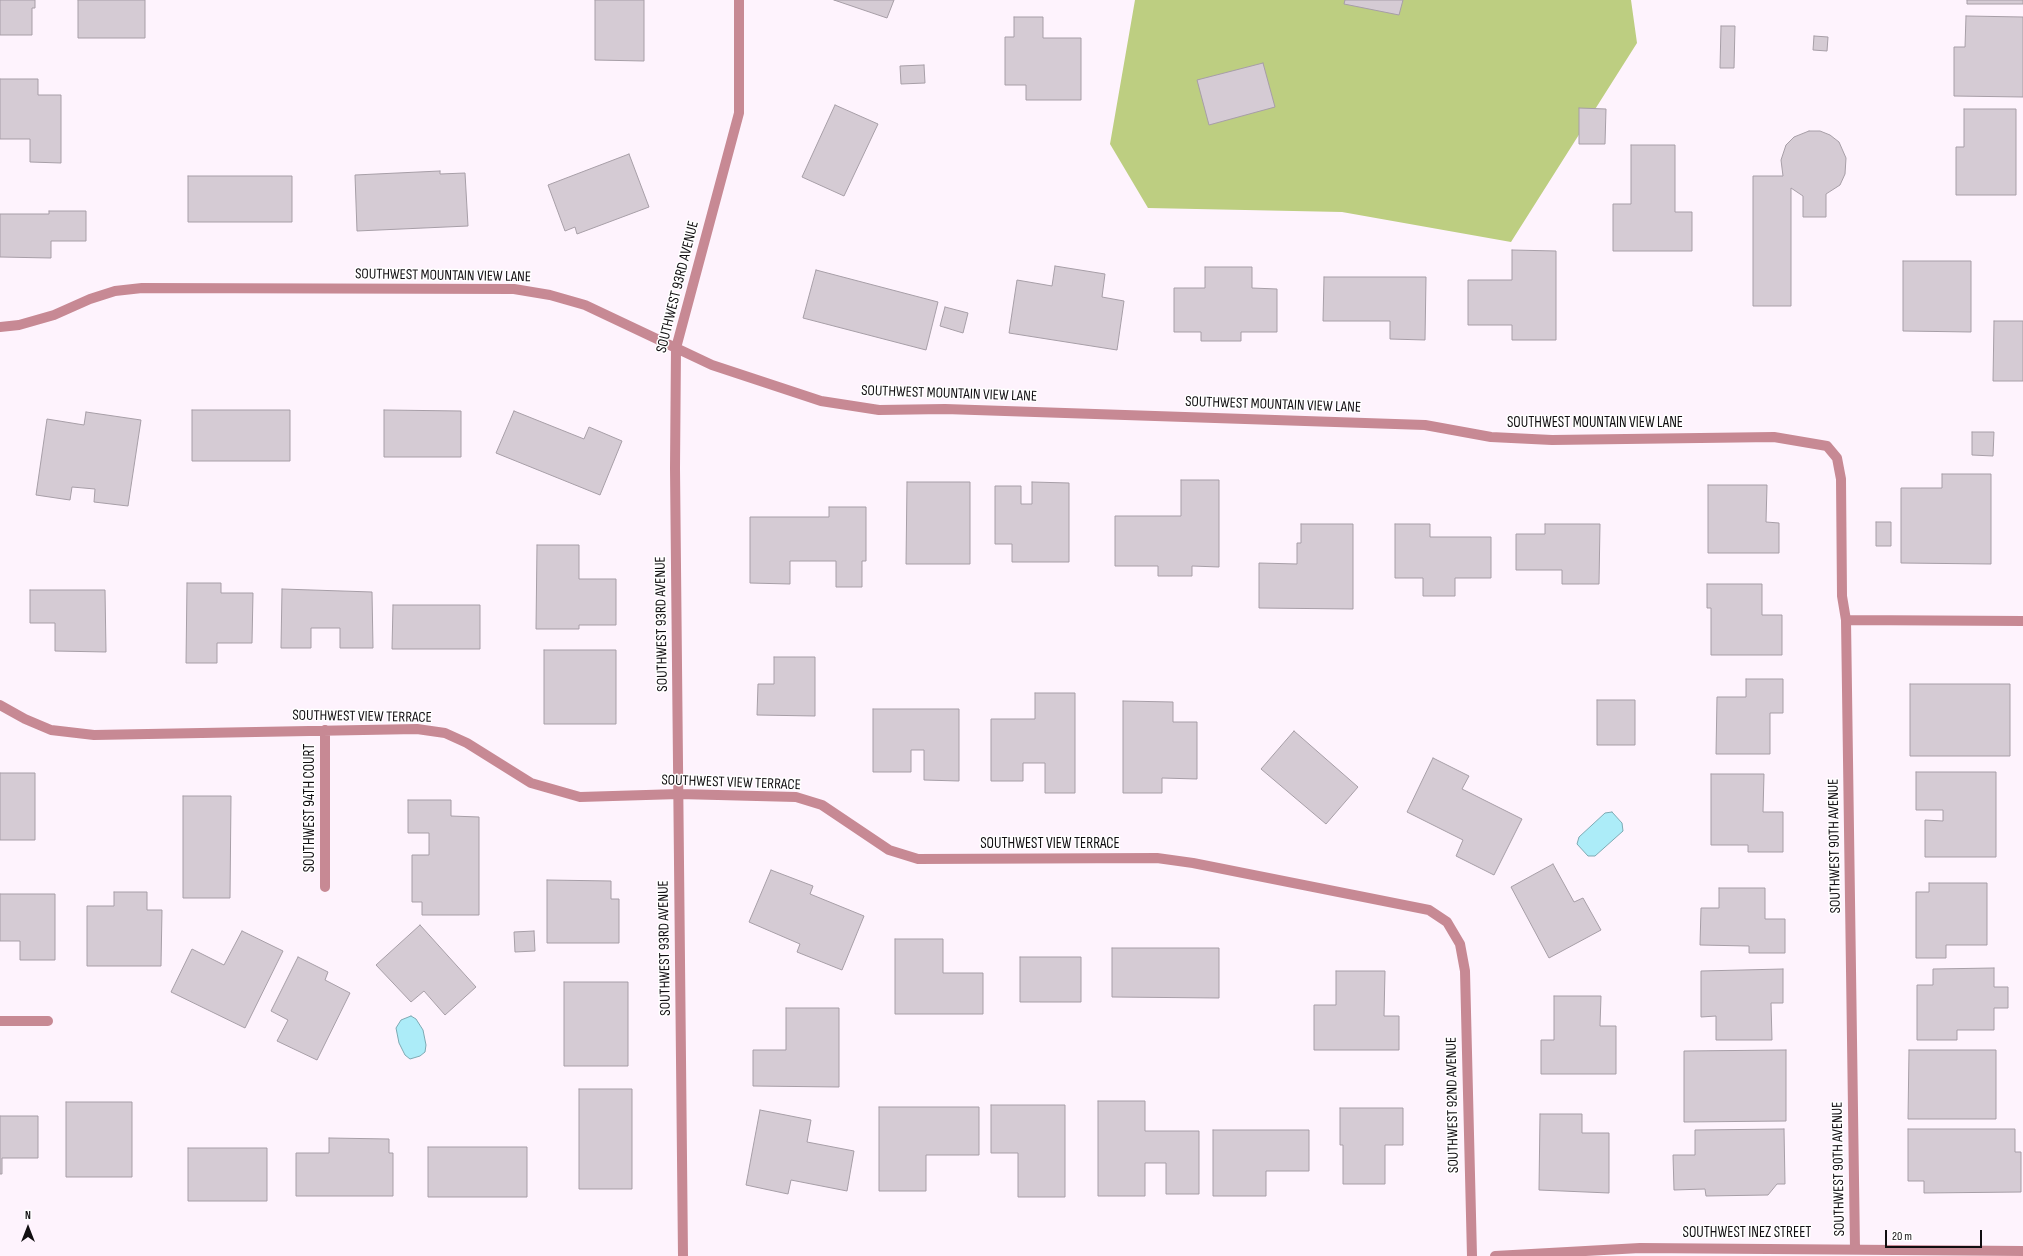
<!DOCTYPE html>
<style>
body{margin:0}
#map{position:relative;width:2023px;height:1256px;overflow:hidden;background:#fef3fd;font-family:"Sofia Sans Condensed",sans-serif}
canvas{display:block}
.north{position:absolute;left:8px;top:1208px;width:40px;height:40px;-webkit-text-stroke:3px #fff;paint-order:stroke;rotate:0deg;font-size:11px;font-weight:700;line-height:16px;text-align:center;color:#110e11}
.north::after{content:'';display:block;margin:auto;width:14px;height:18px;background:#110e11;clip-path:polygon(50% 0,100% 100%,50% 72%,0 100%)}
.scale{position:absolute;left:1885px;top:1230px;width:97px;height:18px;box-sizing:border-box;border:2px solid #110e11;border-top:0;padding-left:5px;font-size:12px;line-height:14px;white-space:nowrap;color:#110e11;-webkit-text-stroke:3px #fff;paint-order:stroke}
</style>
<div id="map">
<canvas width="2023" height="1256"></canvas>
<div class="north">N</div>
<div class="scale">20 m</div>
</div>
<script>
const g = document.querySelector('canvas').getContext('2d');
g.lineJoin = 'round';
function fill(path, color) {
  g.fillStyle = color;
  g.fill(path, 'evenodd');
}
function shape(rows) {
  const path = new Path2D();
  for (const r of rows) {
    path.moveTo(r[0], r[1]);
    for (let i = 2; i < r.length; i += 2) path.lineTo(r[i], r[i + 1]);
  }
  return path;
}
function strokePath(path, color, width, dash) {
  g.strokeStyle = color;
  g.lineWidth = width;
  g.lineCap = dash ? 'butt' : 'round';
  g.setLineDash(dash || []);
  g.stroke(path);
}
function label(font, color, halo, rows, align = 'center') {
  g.font = font + ' "Sofia Sans Condensed",sans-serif';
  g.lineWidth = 3;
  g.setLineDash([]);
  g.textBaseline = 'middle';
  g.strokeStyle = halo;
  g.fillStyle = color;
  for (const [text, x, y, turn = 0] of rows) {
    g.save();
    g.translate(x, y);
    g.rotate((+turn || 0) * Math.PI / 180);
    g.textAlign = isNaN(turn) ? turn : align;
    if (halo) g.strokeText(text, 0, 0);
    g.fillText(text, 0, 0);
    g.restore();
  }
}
const green = shape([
 [1135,0,1631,0,1637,43,1511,242,1342,212,1148,208,1110,144]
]);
const water = shape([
 [1612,812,1622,823,1623,831,1595,856,1588,856,1577,844,1579,837,1605,813,1612,812],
 [411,1016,416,1019,423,1030,426,1045,425,1052,420,1056,410,1059,405,1055,399,1043,396,1028,401,1020,411,1016]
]);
const building = shape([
 [0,0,35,0,35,8,32,8,32,35,0,35,0,0],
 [78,0,145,0,145,38,78,38,78,0],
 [595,0,644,0,644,61,595,60,595,0],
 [834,0,894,0,887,18,834,0],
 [1345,0,1403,0,1399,15,1344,4,1345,0],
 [1967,0,2023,0,2023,4,1967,4,1967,0],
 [1966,16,2023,17,2023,97,1954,96,1954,47,1965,47,1966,16],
 [1014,17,1043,17,1043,38,1081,38,1081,100,1026,100,1026,85,1005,85,1005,37,1014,37,1014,17],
 [1721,26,1735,26,1734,68,1720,68,1721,26],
 [1814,36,1828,37,1827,51,1813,50,1814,36],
 [1263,63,1275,107,1209,125,1197,80,1263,63],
 [924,65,925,83,901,84,900,66,924,65],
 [0,79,38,79,38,95,61,95,61,163,30,162,30,139,0,139,0,79],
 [835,105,878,124,844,196,802,177,835,105],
 [1579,108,1606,109,1605,144,1579,144,1579,108],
 [1964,109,2016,109,2016,195,1956,195,1956,147,1964,147,1964,109],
 [1809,131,1820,131,1830,135,1839,142,1846,158,1845,174,1840,185,1826,194,1826,217,1803,217,1803,196,1791,188,1791,306,1753,306,1753,176,1783,176,1781,160,1786,145,1794,137,1809,131],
 [1631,145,1675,145,1675,212,1692,212,1692,251,1613,251,1613,204,1631,204,1631,145],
 [629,154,649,207,577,234,575,227,565,231,548,185,629,154],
 [440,171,440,174,465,173,468,226,357,231,355,175,440,171],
 [188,176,292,176,292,222,188,222,188,176],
 [49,211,86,211,86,241,51,241,51,258,0,257,0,214,49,214,49,211],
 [1512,250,1556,251,1556,340,1512,340,1512,325,1468,325,1468,280,1512,280,1512,250],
 [1903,261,1971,261,1971,332,1903,331,1903,261],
 [1055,266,1105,274,1102,297,1124,301,1117,350,1009,333,1017,280,1052,286,1055,266],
 [1205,267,1252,267,1252,288,1277,289,1277,332,1241,332,1241,341,1201,341,1201,332,1174,332,1174,288,1205,288,1205,267],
 [816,270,938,302,926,350,803,318,816,270],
 [1324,277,1426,277,1425,340,1390,339,1390,321,1323,321,1324,277],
 [945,307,968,313,963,333,940,326,945,307],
 [1994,321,2023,321,2023,381,1993,381,1994,321],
 [192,410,290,410,290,461,192,461,192,410],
 [384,410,461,411,461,457,384,457,384,410],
 [514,411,584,439,589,427,622,441,600,495,496,453,514,411],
 [86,412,141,420,128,506,94,502,95,489,72,487,70,500,36,495,47,419,84,425,86,412],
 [1972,432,1994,432,1993,456,1972,455,1972,432],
 [1942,474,1991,474,1991,564,1901,563,1901,488,1942,488,1942,474],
 [1181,480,1219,480,1219,567,1192,566,1192,576,1158,576,1158,566,1115,566,1115,516,1181,516,1181,480],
 [907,482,970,482,970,564,906,564,907,482],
 [1032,482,1069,483,1069,562,1012,562,1012,544,995,544,995,486,1021,486,1021,504,1032,504,1032,482],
 [1708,485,1767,485,1766,522,1779,523,1779,553,1708,553,1708,485],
 [829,507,866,507,866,561,862,561,862,587,836,587,836,561,790,561,790,584,750,583,750,517,829,517,829,507],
 [1876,522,1891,522,1891,546,1876,546,1876,522],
 [1301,524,1353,524,1353,609,1259,608,1259,563,1297,564,1297,543,1301,543,1301,524],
 [1395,524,1430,524,1430,537,1491,537,1491,578,1455,578,1455,596,1423,596,1423,578,1395,578,1395,524],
 [1545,524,1600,524,1599,584,1562,584,1562,570,1516,570,1516,534,1545,534,1545,524],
 [537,545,579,545,579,579,616,579,616,625,579,625,579,629,536,629,537,545],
 [187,583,221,583,221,593,253,593,252,643,217,643,217,663,186,663,187,583],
 [1707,584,1762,584,1762,615,1782,615,1782,655,1711,655,1711,608,1707,608,1707,584],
 [282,589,372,592,373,648,340,648,340,628,311,628,311,648,281,648,282,589],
 [30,590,105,590,106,652,55,651,55,623,30,623,30,590],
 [393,605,480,605,480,649,392,649,393,605],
 [544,650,616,650,616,724,544,724,544,650],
 [774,657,815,657,815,716,757,715,758,684,774,684,774,657],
 [1746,679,1783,679,1783,713,1770,713,1770,754,1716,754,1717,697,1746,697,1746,679],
 [1910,684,2010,684,2010,756,1910,756,1910,684],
 [1035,693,1075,693,1075,793,1045,793,1045,763,1023,763,1023,781,991,781,991,719,1035,719,1035,693],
 [1597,700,1635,700,1635,745,1597,745,1597,700],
 [1123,701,1173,702,1173,722,1197,722,1197,779,1162,778,1162,793,1123,793,1123,701],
 [873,709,959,709,959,781,924,780,924,750,911,750,911,772,873,772,873,709],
 [1294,731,1358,787,1326,824,1261,769,1294,731],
 [1433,758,1469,776,1462,789,1522,819,1494,875,1456,856,1463,840,1407,812,1433,758],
 [1916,772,1996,772,1996,857,1925,857,1925,820,1943,821,1943,810,1916,810,1916,772],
 [0,773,35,773,35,840,0,840,0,773],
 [1711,774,1764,774,1763,812,1783,812,1783,852,1748,852,1748,845,1711,845,1711,774],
 [183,796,231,796,230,898,183,898,183,796],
 [408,800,451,800,451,816,479,817,479,915,422,915,422,902,412,902,412,855,429,855,429,833,408,833,408,800],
 [1553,864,1574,902,1583,898,1601,930,1549,958,1511,887,1553,864],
 [771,870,813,886,810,894,864,916,842,970,797,952,800,944,749,922,771,870],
 [547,880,611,881,611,899,619,899,619,943,547,943,547,880],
 [1929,883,1987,883,1987,945,1946,945,1946,958,1916,958,1916,892,1929,892,1929,883],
 [1719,888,1765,888,1765,919,1785,919,1785,953,1749,953,1749,946,1700,945,1701,908,1719,908,1719,888],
 [114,892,147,892,147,910,162,910,161,966,87,966,87,906,114,906,114,892],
 [0,894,55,894,55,960,20,960,20,941,0,941,0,894],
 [420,925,476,987,445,1015,424,991,411,1002,376,965,420,925],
 [242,931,283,951,245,1028,171,992,192,949,224,965,242,931],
 [534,931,535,951,515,952,514,932,534,931],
 [895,939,943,939,943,973,983,973,983,1014,895,1014,895,939],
 [1112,948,1219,948,1219,998,1112,997,1112,948],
 [298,957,328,972,325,980,350,993,317,1060,277,1041,288,1020,271,1011,298,957],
 [1020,957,1081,957,1081,1002,1020,1002,1020,957],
 [1994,968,1994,987,2008,987,2008,1008,1994,1008,1994,1030,1957,1030,1957,1040,1917,1040,1917,985,1933,985,1933,969,1994,968],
 [1783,969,1783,1003,1771,1003,1772,1040,1716,1040,1716,1016,1701,1017,1701,971,1783,969],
 [1336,971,1385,971,1384,1016,1399,1016,1399,1050,1314,1050,1314,1005,1336,1005,1336,971],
 [564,982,628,982,628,1066,564,1066,564,982],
 [1554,996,1601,996,1600,1026,1616,1026,1616,1074,1541,1074,1541,1040,1554,1040,1554,996],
 [786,1008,839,1008,839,1087,753,1086,753,1050,786,1050,786,1008],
 [1786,1050,1786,1121,1684,1122,1684,1051,1786,1050],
 [1909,1050,1996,1050,1996,1119,1908,1119,1909,1050],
 [579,1089,632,1089,632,1189,579,1189,579,1089],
 [1098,1101,1145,1101,1145,1131,1199,1131,1199,1194,1166,1194,1166,1163,1145,1163,1145,1196,1098,1196,1098,1101],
 [66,1102,132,1102,132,1177,66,1177,66,1102],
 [991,1105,1065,1105,1065,1197,1018,1197,1018,1153,991,1153,991,1105],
 [879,1107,979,1107,979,1155,926,1155,926,1191,879,1191,879,1107],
 [1340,1108,1403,1108,1403,1145,1385,1145,1385,1184,1343,1184,1343,1145,1340,1145,1340,1108],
 [760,1110,811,1120,807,1142,854,1151,847,1191,791,1180,788,1194,746,1185,760,1110],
 [1540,1114,1582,1114,1582,1133,1609,1133,1609,1193,1539,1190,1540,1114],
 [0,1116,38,1116,38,1158,2,1158,2,1174,0,1174,0,1116],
 [1784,1129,1785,1184,1777,1184,1768,1195,1706,1196,1705,1189,1674,1190,1673,1155,1695,1155,1695,1130,1784,1129],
 [1908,1129,2015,1129,2015,1152,2021,1152,2021,1192,1924,1193,1924,1181,1908,1181,1908,1129],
 [1213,1130,1309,1130,1309,1171,1266,1171,1266,1196,1213,1196,1213,1130],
 [329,1138,389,1139,389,1153,393,1153,393,1196,296,1196,296,1153,329,1153,329,1138],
 [428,1147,527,1147,527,1197,428,1197,428,1147],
 [188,1148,267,1148,267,1201,188,1201,188,1148]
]);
const minor = shape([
 [0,327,19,325,54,315,90,299,115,291,142,288,514,289,550,295,585,305,712,365,821,401,879,410,945,409,1425,425,1491,437,1552,440,1774,437,1827,446,1837,458,1841,479,1842,596,1846,620,1855,1249],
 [1846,620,2023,621],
 [0,705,25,719,51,730,94,735,417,729,445,733,467,743,531,783,580,797,679,794,796,797,822,805,889,850,918,859,1157,858,1193,863,1429,910,1447,922,1460,944,1465,971,1472,1256],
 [325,887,325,730],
 [0,1021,48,1021],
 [683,1256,675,468,676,348,739,113,739,0],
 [1495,1256,1640,1248,2023,1251]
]);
const streetNames = [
 ["SOUTHWEST MOUNTAIN VIEW LANE",443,276,1],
 ["SOUTHWEST 93RD AVENUE",678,287,-76],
 ["SOUTHWEST MOUNTAIN VIEW LANE",949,394,2],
 ["SOUTHWEST MOUNTAIN VIEW LANE",1273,405,2],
 ["SOUTHWEST MOUNTAIN VIEW LANE",1595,423],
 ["SOUTHWEST 93RD AVENUE",662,624,-91],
 ["SOUTHWEST VIEW TERRACE",362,717,1],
 ["SOUTHWEST VIEW TERRACE",731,783,2],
 ["SOUTHWEST 94TH COURT",310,808,-90],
 ["SOUTHWEST VIEW TERRACE",1050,844],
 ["SOUTHWEST 90TH AVENUE",1835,846,-91],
 ["SOUTHWEST 93RD AVENUE",665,948,-91],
 ["SOUTHWEST 92ND AVENUE",1453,1105,-91],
 ["SOUTHWEST 90TH AVENUE",1839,1169,-91],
 ["SOUTHWEST INEZ STREET",1747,1233]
];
fill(green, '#bdce81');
fill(water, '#acecf8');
strokePath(water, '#7ea9b3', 1);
fill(building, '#d5cbd4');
strokePath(building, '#a79ea7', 1);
strokePath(minor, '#c78994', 10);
label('15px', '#110e11', '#fff', streetNames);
</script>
